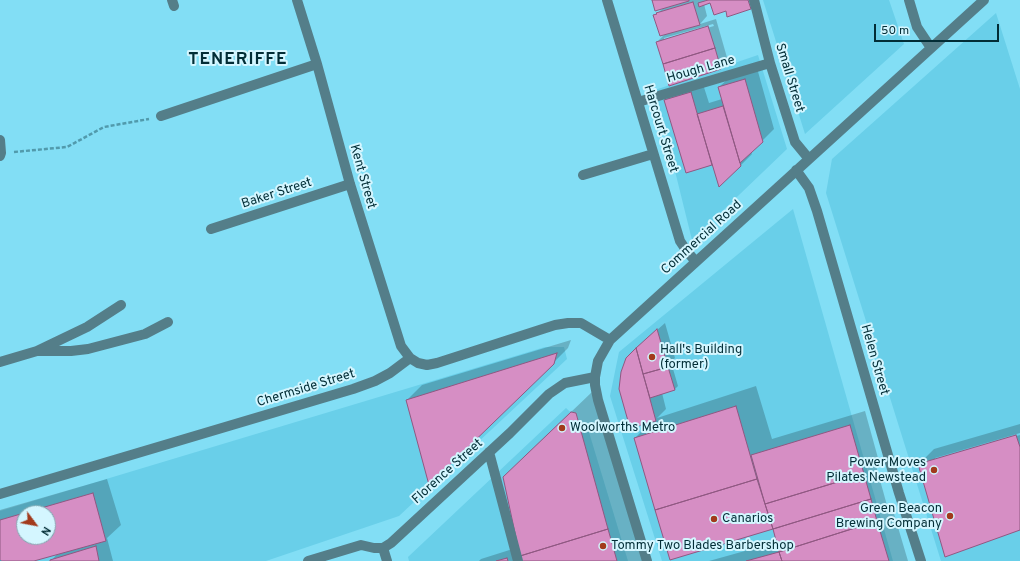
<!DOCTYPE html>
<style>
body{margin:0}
#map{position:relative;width:1020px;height:561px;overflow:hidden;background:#82def5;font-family:Overpass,sans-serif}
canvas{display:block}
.north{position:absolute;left:16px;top:505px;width:40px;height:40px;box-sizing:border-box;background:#d4f6ff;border:1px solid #80a6af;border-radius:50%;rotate:122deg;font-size:11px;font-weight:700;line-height:16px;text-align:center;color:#022d36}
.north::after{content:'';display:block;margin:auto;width:14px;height:18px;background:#a23a1c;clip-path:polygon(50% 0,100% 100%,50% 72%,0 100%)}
.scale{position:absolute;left:874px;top:24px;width:125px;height:18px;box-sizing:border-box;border:2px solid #022d36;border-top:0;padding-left:5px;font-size:12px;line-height:14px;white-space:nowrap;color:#022d36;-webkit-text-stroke:3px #d4f6ff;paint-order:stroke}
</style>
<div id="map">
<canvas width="1020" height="561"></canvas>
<div class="north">N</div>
<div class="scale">50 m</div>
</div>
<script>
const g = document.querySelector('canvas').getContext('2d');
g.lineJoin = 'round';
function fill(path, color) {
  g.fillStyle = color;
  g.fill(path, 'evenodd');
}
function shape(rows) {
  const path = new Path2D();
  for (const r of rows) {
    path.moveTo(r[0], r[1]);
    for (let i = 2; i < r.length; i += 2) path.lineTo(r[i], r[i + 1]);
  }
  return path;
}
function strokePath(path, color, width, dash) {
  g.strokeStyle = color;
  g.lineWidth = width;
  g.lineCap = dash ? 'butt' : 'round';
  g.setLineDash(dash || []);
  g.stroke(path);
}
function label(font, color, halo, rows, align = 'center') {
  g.font = font + ' Overpass,sans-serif';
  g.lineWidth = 4;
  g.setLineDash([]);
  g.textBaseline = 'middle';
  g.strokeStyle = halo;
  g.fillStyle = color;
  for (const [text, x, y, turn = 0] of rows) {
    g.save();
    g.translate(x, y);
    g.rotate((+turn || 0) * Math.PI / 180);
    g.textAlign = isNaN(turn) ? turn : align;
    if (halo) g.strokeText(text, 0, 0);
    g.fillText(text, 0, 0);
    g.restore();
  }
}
const built = shape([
 [763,0,889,0,904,44,805,134],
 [996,13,1020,89,1020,561,941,561,826,193,832,159],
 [758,55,787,149,692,240,655,90],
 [793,209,893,561,662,561,610,396,619,352],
 [545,347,564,347,567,359,399,516,266,561,0,561,0,511],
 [24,513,48,513,48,537,24,537],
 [566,408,588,429,628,561,409,561,408,557]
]);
const shadow = shape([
 [653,0,757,0,758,1,750,9,726,10,711,2,704,4,707,16,700,24,716,19,728,61,721,69,670,84,657,42,665,34,655,16,663,8],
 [713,24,714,26,664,40,664,38],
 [757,68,774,129,751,152,752,154,740,166,713,164,687,172,665,100,677,89,702,81,709,103,722,99,719,87,731,76],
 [665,323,675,358,671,362,678,386,674,390,662,393,666,409,657,418,756,386,772,439,865,411,878,458,875,462,888,509,892,507,908,561,709,561,777,542,773,527,635,438,653,420,631,426,648,338],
 [571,340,568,348,553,363,407,400,422,385],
 [592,392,643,561,479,561,481,559,519,547,524,457],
 [1020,424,1020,433,935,458,935,460,1020,435,1020,529,919,464,934,449],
 [107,479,121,525,107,538,113,561,51,561,58,553,30,561,0,561,0,510],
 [24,513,48,513,48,537,24,537]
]);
const building = shape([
 [652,0,689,0,689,1,655,11,652,0],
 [708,0,748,0,751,9,727,17,726,11,714,15,710,3,699,7,698,3,708,0],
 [693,2,700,25,660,36,653,15,657,14,656,13,693,2],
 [708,26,715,48,663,64,656,42,708,26],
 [715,48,721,69,669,86,663,64,715,48],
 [745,79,763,142,740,163,718,87,745,79],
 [691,92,712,165,686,173,664,100,691,92],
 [723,106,741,166,719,187,697,114,723,106],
 [657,329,668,367,643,374,636,348,657,329],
 [636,348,656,421,630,428,619,389,621,372,626,358,636,348],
 [557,353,554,364,429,485,406,400,557,353],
 [668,367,675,390,650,398,643,374,668,367],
 [736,406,757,479,655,510,634,438,736,406],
 [571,412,576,413,608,529,520,556,503,477,571,412],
 [850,425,864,474,765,504,751,455,850,425],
 [1016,435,1020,447,1020,530,945,557,918,464,1016,435],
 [864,474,871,499,773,529,765,504,864,474],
 [757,479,773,529,670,560,655,510,757,479],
 [93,493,106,541,34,561,0,561,0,520,24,513,24,537,48,537,48,513,24,513,93,493],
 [871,499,877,521,779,552,773,529,871,499],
 [877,521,889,561,782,561,779,552,877,521],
 [608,529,617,561,521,561,520,556,608,529],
 [96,546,99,561,50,561,50,560,96,546],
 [779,552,782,561,746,561,779,552],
 [507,558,508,561,496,561,507,558]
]);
const path = shape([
 [14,152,67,147,104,127,149,119],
 [0,560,0,561]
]);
const minor = shape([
 [172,0,174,6],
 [297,0,317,64,350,184,401,346,410,358,418,363,427,365,437,363,555,325,568,323,581,323,610,340],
 [607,0,680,241,686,250,696,262],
 [754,0,770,63,795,142,809,159],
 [909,0,917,27,931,48],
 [638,102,770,63],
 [161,116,317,64],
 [0,140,1,153,0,156],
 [796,170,809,188,817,211,899,493,921,561],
 [583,175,653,154],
 [211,229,350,184],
 [121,305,87,327,37,351,71,351,88,349,145,334,168,322],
 [0,362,37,351],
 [489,452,518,561],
 [0,494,353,389,375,381,390,373,410,358],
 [383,548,387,561],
 [308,561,361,545,374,548,383,548,391,543,510,433,549,394,565,383,595,377],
 [647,561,598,400,595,385,595,377,598,361,610,340,984,0]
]);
const markers = [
 [652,357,4,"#a23a1c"],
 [562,428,4,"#a23a1c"],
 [934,470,4,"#a23a1c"],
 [950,516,4,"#a23a1c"],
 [714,519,4,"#a23a1c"],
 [603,546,4,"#a23a1c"]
];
const streetNames = [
 ["Hough Lane",701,70,-16],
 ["Small Street",789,78,73],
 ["Harcourt Street",660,129,73],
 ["Kent Street",362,177,74],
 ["Baker Street",277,194,-18],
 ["Commercial Road",702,238,-42],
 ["Helen Street",874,360,74],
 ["Chermside Street",306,389,-17],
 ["Florence Street",448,472,-42]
];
const poiNames = [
 ["Hall's Building",660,350],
 ["(former)",660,365],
 ["Woolworths Metro",570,428],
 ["Power Moves",926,463,"right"],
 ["Pilates Newstead",926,478,"right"],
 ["Green Beacon",942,509,"right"],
 ["Brewing Company",942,524,"right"],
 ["Canarios",722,519],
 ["Tommy Two Blades Barbershop",611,546]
];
const districtNames = [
 ["TENERIFFE",238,61]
];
fill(built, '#69cfe9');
fill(shadow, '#0003');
fill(building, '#d68ec4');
strokePath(building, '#905882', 1);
strokePath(path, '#519aac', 2.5, [4, 2]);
strokePath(minor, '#547e89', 10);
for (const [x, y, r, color] of markers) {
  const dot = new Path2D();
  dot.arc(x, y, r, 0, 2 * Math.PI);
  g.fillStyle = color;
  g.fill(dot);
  strokePath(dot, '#d4f6ff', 1.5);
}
label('13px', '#022d36', '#d4f6ff', streetNames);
label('13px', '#022d36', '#d4f6ff', poiNames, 'left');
g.letterSpacing = '1px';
label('bold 17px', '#022d36', '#d4f6ff', districtNames);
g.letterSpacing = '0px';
</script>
